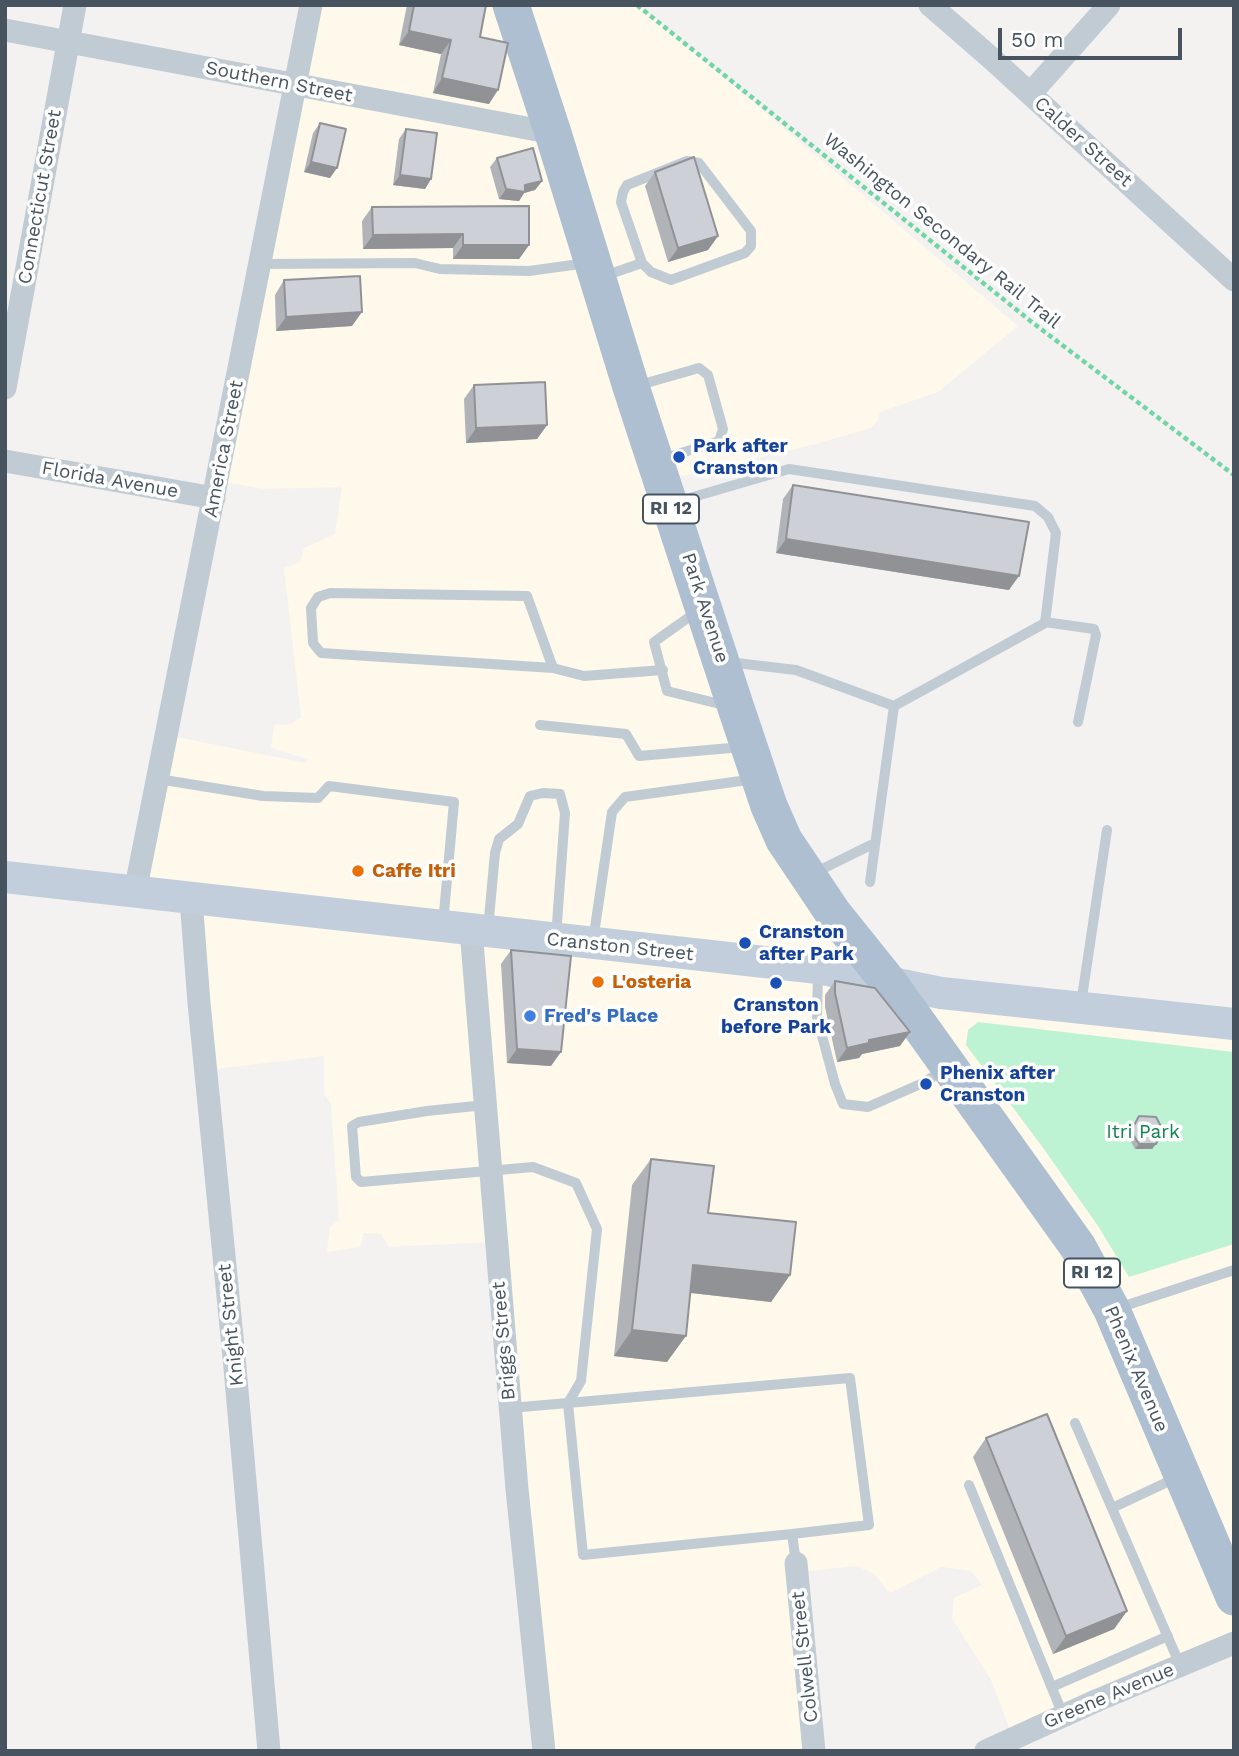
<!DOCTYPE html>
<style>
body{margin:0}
#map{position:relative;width:1239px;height:1756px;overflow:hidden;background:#f4f1f1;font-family:"Work Sans",sans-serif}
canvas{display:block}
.frame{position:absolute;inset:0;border:7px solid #475460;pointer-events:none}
.scale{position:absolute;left:998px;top:28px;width:184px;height:32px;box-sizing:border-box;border:4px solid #475460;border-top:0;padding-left:9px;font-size:21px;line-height:24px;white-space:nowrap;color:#475460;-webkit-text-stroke:5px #fff;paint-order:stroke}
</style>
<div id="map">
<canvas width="1239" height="1756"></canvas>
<div class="frame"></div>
<div class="scale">50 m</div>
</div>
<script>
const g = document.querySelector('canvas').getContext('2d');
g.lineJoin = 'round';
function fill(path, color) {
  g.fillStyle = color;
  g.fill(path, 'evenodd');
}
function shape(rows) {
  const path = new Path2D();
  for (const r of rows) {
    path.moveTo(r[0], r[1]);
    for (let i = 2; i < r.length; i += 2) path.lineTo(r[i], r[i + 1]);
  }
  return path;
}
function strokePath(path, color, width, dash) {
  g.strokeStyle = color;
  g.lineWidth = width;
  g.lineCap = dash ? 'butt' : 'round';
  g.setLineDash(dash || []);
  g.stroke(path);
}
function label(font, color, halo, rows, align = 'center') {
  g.font = font + ' "Work Sans",sans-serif';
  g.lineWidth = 7;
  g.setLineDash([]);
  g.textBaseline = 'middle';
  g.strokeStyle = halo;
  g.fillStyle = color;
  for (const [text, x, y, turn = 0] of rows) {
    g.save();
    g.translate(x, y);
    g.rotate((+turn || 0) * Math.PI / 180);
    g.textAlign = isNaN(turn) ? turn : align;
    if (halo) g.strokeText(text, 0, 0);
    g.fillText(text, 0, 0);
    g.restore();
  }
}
const commercial = shape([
 [309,5,638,5,1018,326,938,392,880,412,878,420,871,428,812,445,670,479,767,782,884,977,1234,1019,1234,1638,1012,1735,991,1680,952,1618,954,1598,982,1585,971,1571,941,1567,890,1593,874,1574,857,1566,798,1572,812,1751,542,1751,494,1242,389,1247,381,1234,364,1233,360,1247,327,1252,330,1227,339,1220,331,1104,324,1094,324,1056,207,1070,188,904,139,891,167,735,306,763,308,759,271,748,274,725,291,724,301,717,284,568,300,562,304,548,335,534,342,487,264,489,220,481]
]);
const green = shape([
 [978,1022,1234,1052,1234,1244,1129,1277,1098,1226,1041,1145,966,1045,968,1030]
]);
const path = shape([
 [637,5,1033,323,1234,475]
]);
const lane = shape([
 [687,161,699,163,751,231,751,246,745,253,671,280,651,272,642,263,621,202,623,192,627,185,687,161],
 [260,264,415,263,440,269,529,271,587,263],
 [604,276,642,263],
 [636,386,699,368,708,375,723,429,719,441,659,460],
 [676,502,789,469,1035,506,1048,517,1056,533,1045,623,894,706,796,670,728,662],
 [699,610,654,642,667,691,728,706],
 [1045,622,1094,629,1096,635,1078,722],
 [553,668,527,596,330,593,318,597,311,608,313,643,321,653,553,668,584,676,663,670],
 [540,725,626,734,639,756,742,747],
 [158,779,263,796,318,798,329,786,454,802,443,924],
 [814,873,875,843],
 [870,882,894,706],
 [488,929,495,853,499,839,518,824,530,796,543,793,560,794,565,813,556,937],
 [593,941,612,812,625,797,755,779],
 [818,972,817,1017,835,1084,843,1104,868,1107,925,1082,944,1069],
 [1081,1004,1107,830],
 [485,1105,427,1111,359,1122,352,1126,356,1177,361,1182,533,1167,576,1183,597,1229,581,1381,568,1403,510,1408],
 [1118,1308,1234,1270],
 [1075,1423,1180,1665],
 [969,1485,1063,1715],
 [1112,1508,1176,1478],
 [792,1534,583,1555,568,1403,850,1378,869,1525,792,1534,796,1563],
 [1052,1687,1168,1636]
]);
const street = shape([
 [930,5,991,58,1234,280],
 [5,30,553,133],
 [1030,94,1109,5],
 [5,388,75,5],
 [5,461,214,498],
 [135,892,311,5],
 [191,899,199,1003,234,1357,269,1751],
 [471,930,517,1489,544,1751],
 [796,1563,814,1751],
 [986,1751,1098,1700,1234,1643]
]);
const secondary = shape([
 [5,877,818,968,941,993,1234,1024]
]);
const primary = shape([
 [511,5,553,133,631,387,736,708,769,806,784,840,833,913,890,984,1078,1247,1112,1310,1234,1597]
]);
const wall = shape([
 [407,5,486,5,480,37,489,104,433,93,441,54,399,45],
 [320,123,330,178,304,172,313,133],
 [406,129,431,179,425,189,393,185,399,139],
 [497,158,542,181,535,190,524,193,519,201,499,199,490,167],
 [655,172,718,236,708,250,668,262,645,186],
 [372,207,529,245,519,259,453,259,453,248,363,249,362,221],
 [284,280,352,326,276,331,275,295],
 [474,385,547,425,537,439,466,443,464,399],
 [793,485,1009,590,776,553,783,499],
 [511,950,551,1066,507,1063,501,964],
 [835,981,900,1046,862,1054,859,1058,837,1062,825,1007,825,995],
 [1139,1116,1156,1144,1152,1149,1135,1149,1128,1136],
 [651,1159,708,1213,790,1275,771,1302,690,1293,667,1362,614,1356,632,1185],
 [986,1438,1127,1611,1114,1629,1053,1654,973,1457]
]);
const shadedWall = shape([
 [409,31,451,40,441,54,399,45],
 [442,78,498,90,489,104,433,93],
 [311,162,337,168,330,178,304,172],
 [400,175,431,179,425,189,393,185],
 [542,181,535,190,524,193,519,201,499,199,506,189],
 [463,234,453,248,363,249,373,235],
 [718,236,708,250,668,262,678,248],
 [463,245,529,245,519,259,453,259],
 [362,312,352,326,276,331,286,317],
 [547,425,537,439,466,443,476,428],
 [786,539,1019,576,1009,590,776,553],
 [910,1032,900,1046,862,1054,859,1058,837,1062,847,1048,869,1040],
 [517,1049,561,1052,551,1066,507,1063],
 [1139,1144,1156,1144,1152,1149,1135,1149],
 [693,1265,790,1275,771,1302,675,1291],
 [632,1330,686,1336,667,1362,614,1356],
 [1127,1611,1114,1629,1053,1654,1066,1636]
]);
const building = shape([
 [414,5,486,5,480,37,508,43,498,90,442,78,451,40,409,31,414,5],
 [320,123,346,129,337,168,311,162,320,123],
 [406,129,437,133,431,179,400,175,406,129],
 [533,148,542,181,525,185,525,192,506,189,497,158,533,148],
 [694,157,718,236,678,248,655,172,694,157],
 [529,206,529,245,463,245,463,234,373,235,372,207,529,206],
 [360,276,362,312,286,317,284,280,360,276],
 [545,382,547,425,476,428,474,385,545,382],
 [793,485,1029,522,1019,576,786,539,793,485],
 [511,950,571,956,561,1052,517,1049,511,950],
 [835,981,875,988,910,1032,869,1040,869,1043,847,1048,835,993,835,981],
 [1139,1116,1156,1117,1163,1130,1156,1144,1139,1144,1131,1131,1139,1116],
 [651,1159,714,1166,708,1213,796,1222,790,1275,693,1265,686,1336,632,1330,651,1159],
 [1047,1414,1127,1611,1066,1636,986,1438,1047,1414]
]);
const markers = [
 [679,457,7,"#1a4fb4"],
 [358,871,7,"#e8710a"],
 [745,943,7,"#1a4fb4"],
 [598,982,7,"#e8710a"],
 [776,983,7,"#1a4fb4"],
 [530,1016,7,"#3f7fe0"],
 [926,1084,7,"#1a4fb4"]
];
const shields = [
 [671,509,56],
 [1092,1273,56]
];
const shieldNames = [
 ["RI 12",671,509],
 ["RI 12",1092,1273]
];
const streetNames = [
 ["Southern Street",279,82,11],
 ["Calder Street",1083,142,42],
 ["Connecticut Street",40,197,-80],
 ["Washington Secondary Rail Trail",942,231,39],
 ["America Street",224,449,-79],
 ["Florida Avenue",110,480,10],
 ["Park Avenue",705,608,72],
 ["Cranston Street",620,947,6],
 ["Knight Street",231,1325,-96],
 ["Briggs Street",504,1341,-95],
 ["Phenix Avenue",1136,1369,67],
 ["Colwell Street",805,1657,-96],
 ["Greene Avenue",1109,1696,-23]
];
const transitNames = [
 ["Park after",693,446],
 ["Cranston",693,468],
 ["Cranston",759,932],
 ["after Park",759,954],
 ["Cranston",776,1005,"center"],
 ["before Park",776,1027,"center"],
 ["Phenix after",940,1073],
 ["Cranston",940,1095]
];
const foodNames = [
 ["Caffe Itri",372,871],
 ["L'osteria",612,982]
];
const shopNames = [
 ["Fred's Place",544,1016]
];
const parkNames = [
 ["Itri Park",1143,1132]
];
fill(commercial, '#fef9eb');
fill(green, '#bdf3d3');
strokePath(path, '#72d5a6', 4.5, [5, 3.5]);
strokePath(lane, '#c1cbd4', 10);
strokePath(street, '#c1cbd4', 23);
strokePath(secondary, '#c2cedb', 32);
strokePath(primary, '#afbfd2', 37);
fill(wall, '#b0b3b8');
fill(shadedWall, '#909296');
fill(building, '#cdd0d6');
strokePath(building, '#909296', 2);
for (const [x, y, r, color] of markers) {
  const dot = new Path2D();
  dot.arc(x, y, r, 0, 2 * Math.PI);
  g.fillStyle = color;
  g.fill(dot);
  strokePath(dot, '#fff', 2.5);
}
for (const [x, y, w] of shields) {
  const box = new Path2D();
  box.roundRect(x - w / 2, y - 14.5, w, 29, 5);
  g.fillStyle = '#fff';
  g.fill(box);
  strokePath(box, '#475460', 2);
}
label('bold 18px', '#475460', null, shieldNames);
label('19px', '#475460', '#fff', streetNames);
label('bold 19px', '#164399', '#fff', transitNames, 'left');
label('bold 19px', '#c56008', '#fff', foodNames, 'left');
label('bold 19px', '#366cbe', '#fff', shopNames, 'left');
label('19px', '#10844d', '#fff', parkNames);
</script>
